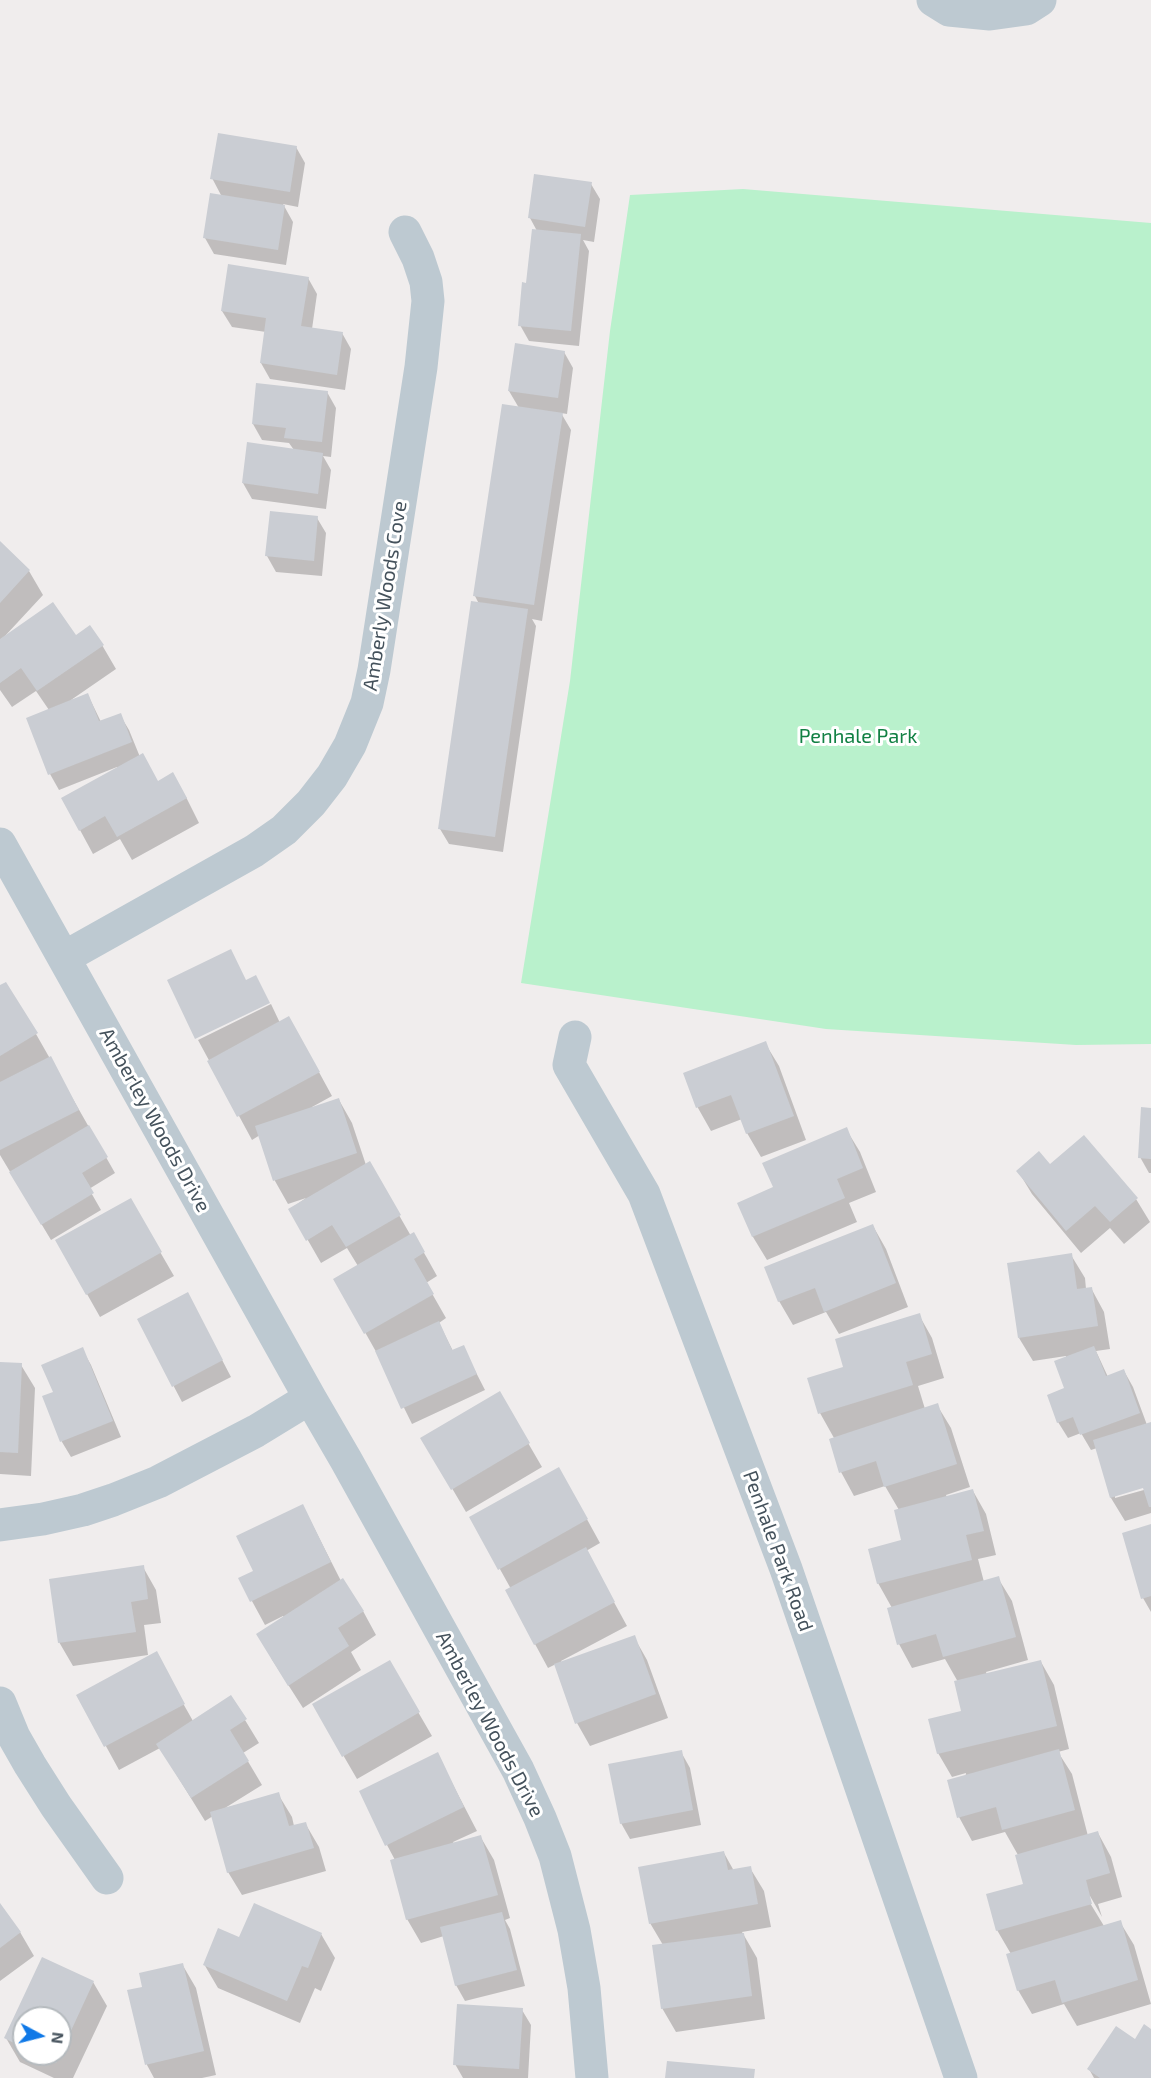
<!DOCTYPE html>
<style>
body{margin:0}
#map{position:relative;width:1151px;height:2078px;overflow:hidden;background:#f0eded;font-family:"Exo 2",sans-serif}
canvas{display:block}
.north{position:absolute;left:12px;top:2006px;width:60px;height:60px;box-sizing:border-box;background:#fff;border:2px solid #b5babe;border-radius:50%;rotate:97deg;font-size:16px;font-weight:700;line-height:24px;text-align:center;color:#45525c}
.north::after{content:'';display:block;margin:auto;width:21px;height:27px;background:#1079e7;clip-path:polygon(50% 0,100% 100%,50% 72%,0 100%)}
</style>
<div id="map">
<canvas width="1151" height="2078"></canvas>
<div class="north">N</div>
</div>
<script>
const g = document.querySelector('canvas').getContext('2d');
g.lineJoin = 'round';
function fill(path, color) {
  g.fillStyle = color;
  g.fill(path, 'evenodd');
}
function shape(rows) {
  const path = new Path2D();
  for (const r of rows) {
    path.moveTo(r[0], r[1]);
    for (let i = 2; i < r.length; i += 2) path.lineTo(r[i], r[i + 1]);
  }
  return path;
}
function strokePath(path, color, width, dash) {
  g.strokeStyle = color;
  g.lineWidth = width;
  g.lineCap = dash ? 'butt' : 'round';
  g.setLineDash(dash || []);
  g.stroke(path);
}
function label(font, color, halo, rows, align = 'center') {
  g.font = font + ' "Exo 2",sans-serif';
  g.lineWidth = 6;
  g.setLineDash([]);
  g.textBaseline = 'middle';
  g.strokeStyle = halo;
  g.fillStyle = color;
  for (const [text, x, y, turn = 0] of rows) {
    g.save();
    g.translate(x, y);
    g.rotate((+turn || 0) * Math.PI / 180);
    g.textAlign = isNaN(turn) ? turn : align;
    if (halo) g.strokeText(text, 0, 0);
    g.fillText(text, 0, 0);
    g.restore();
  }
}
const green = shape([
 [743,189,1151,223,1151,1044,1076,1045,826,1029,521,983,570,681,610,331,630,195]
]);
const shadow = shape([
 [296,147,305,163,298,207,283,204,293,222,286,265,214,254,205,238,222,197,212,178],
 [591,184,600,199,594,242,583,240,589,251,579,346,529,341,520,325,537,231,530,218],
 [308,278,317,294,312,329,342,333,351,349,345,390,270,379,261,363,266,332,232,327,222,311],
 [564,352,573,368,567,414,561,413,571,430,542,621,532,619,536,626,503,852,449,844,440,829,479,604,475,596,519,408,509,391],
 [327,392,336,408,331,457,323,456,331,470,326,509,252,499,243,483,294,450,289,443,262,440,253,424],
 [317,518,326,533,322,576,276,572,267,556],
 [0,544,29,571,43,595,5,636,76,637,102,645,116,669,71,700,88,695,101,722,120,715,129,730,140,757,158,783,186,797,199,823,132,860,120,839,93,854,80,830,117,769,117,767,59,790,50,774,49,710,36,691,12,707,0,690],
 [0,987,36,1034,115,1173,89,1189,101,1210,51,1240,0,1155],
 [271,1004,280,1023,302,1041,332,1096,312,1107,313,1108,339,1100,352,1123,366,1165,369,1163,411,1236,413,1234,427,1258,437,1276,426,1283,446,1318,439,1323,453,1351,463,1347,485,1390,412,1424,379,1357,335,1279,358,1266,347,1248,321,1263,290,1209,306,1198,288,1204,275,1181,260,1135,252,1140,198,1040],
 [765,1043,779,1066,806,1140,761,1157,747,1133,742,1119,711,1131,698,1108,685,1074],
 [1151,1110,1151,1173,1149,1173,1140,1157],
 [846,1129,860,1152,876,1192,849,1203,857,1222,767,1260,753,1237,739,1204,774,1188],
 [1050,1166,1136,1199,1150,1222,1124,1244,1110,1228,1081,1253,1032,1194,1018,1171],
 [130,1200,174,1276,100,1317,57,1241],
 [873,1226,886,1249,908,1307,839,1334,826,1312,793,1325,779,1301],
 [1071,1255,1085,1278,1086,1289,1091,1288,1104,1312,1110,1349,1096,1351,1108,1377,1124,1371,1133,1387,1147,1425,1151,1424,1151,1513,1125,1521,1111,1498,1097,1448,1091,1450,1081,1433,1068,1438,1058,1422,1066,1389,1066,1356,1033,1361,1019,1338],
 [1150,1485,1151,1488,1115,1498,1115,1495],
 [196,1310,231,1377,182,1402,139,1320],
 [919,1315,932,1338,944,1378,918,1386,925,1409,937,1405,951,1428,970,1487,946,1495,947,1497,973,1491,986,1514,996,1555,978,1559,984,1582,998,1578,1012,1601,1028,1660,986,1672,987,1675,1041,1662,1054,1685,1069,1749,1058,1752,1072,1774,1088,1836,1098,1833,1111,1857,1122,1897,1098,1904,1102,1917,1090,1896,1087,1898,1104,1926,1120,1922,1134,1945,1151,2004,1077,2026,1064,2004,1032,2014,1018,1990,1011,1954,997,1930,1025,1885,1018,1855,1005,1832,972,1841,959,1817,966,1773,952,1777,938,1753,963,1712,958,1682,945,1659,912,1668,899,1644,892,1608,878,1583,903,1541,899,1510,885,1486,854,1496,841,1472,830,1439,834,1438,820,1413,845,1368],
 [82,1349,91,1365,121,1437,71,1457,62,1442,44,1397,55,1393],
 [0,1364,21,1365,35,1388,31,1476,0,1474],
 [499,1393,542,1467,466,1512,423,1439],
 [572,1492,600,1543,586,1551,627,1626,561,1661,562,1663,634,1637,647,1660,668,1718,590,1746,577,1723,556,1664,548,1668,535,1644,511,1589,471,1517],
 [303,1506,341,1581,363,1611,376,1635,351,1652,361,1670,303,1708,271,1658,284,1618,283,1616,265,1625,240,1579,255,1572],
 [1151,1526,1151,1612,1143,1598],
 [143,1567,156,1590,161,1623,144,1625,148,1655,73,1666,59,1642],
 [389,1662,432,1736,357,1779,314,1705],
 [78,1695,180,1698,193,1721,231,1697,259,1743,243,1753,262,1785,225,1808,278,1794,292,1817,294,1826,305,1823,319,1847,326,1871,242,1895,228,1872,213,1816,205,1821,160,1748,119,1770],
 [681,1752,690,1768,701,1825,630,1839,621,1823],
 [437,1754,477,1831,453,1842,454,1844,480,1836,494,1860,510,1918,505,1920,510,1929,525,1986,465,2001,456,1985,444,1936,421,1943,407,1919,395,1860,387,1845],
 [724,1853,734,1871,750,1868,764,1891,771,1927,742,1932,757,1958,765,2019,676,2032,662,2008,663,1945,650,1923],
 [0,1905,20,1932,34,1956,0,1981],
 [321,1934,335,1958,321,1991,315,1988,300,2023,218,1988,204,1964,240,1939],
 [42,1959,93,1982,107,2006,73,2078,54,2078,20,2062,6,2038],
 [24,2018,60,2018,60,2054,24,2054],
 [182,1964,196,1988,216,2075,202,2078,154,2078,147,2065,144,1988],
 [522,2010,531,2025,528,2078,463,2078,455,2064],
 [1151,2030,1151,2078,1094,2078,1089,2069]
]);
const building = shape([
 [218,133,297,146,290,192,210,179],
 [534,174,592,182,585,227,528,218],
 [210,193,285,205,278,250,203,238],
 [532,229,581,234,571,331,518,326,522,282,526,283],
 [228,264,309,277,301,326,343,332,337,375,260,363,266,318,221,311],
 [515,343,565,351,558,398,508,391],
 [256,383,328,391,322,442,284,438,286,428,252,424],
 [502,404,563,413,534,605,473,596],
 [247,442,323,453,318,494,242,483],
 [270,511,318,516,314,561,265,556],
 [0,541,30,570,0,603],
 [471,601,528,609,495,837,438,829],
 [53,602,76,635,90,625,104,645,37,691,21,668,0,683,0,639],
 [88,693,99,721,121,713,132,742,48,775,26,718],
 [143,753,158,781,173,772,187,798,117,837,105,816,79,831,61,798],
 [231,949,246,980,256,975,270,1003,195,1039,167,980],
 [6,982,38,1033,0,1056,0,985],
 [289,1016,320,1072,237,1117,207,1061],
 [766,1041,794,1116,746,1134,731,1095,696,1108,683,1073],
 [51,1056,79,1110,0,1150,0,1082],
 [339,1098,357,1153,273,1181,255,1126],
 [1141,1107,1151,1108,1151,1159,1138,1158],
 [89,1125,108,1157,82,1173,94,1193,41,1225,9,1172],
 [847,1127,863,1168,837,1179,845,1198,752,1237,737,1203,773,1187,762,1163],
 [1084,1135,1138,1198,1110,1222,1095,1206,1066,1231,1016,1171,1039,1151,1050,1164],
 [370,1161,401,1215,346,1247,332,1225,306,1241,288,1209],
 [131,1198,162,1252,86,1295,55,1240],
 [873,1224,896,1283,824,1312,815,1288,778,1302,764,1267],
 [414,1232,425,1252,414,1259,434,1294,364,1334,333,1279],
 [1072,1253,1077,1289,1092,1287,1098,1326,1018,1338,1007,1263],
 [188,1292,223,1360,172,1387,137,1319],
 [920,1313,932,1354,906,1362,913,1385,818,1414,807,1378,843,1367,835,1339],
 [439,1321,452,1350,464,1345,477,1374,401,1409,375,1351],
 [1094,1346,1106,1376,1124,1369,1140,1413,1080,1435,1073,1417,1057,1423,1047,1395,1064,1388,1054,1361],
 [83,1347,113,1421,60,1442,42,1396,53,1392,41,1365],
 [0,1362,22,1363,18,1453,0,1452],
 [500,1391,530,1443,451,1490,420,1438],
 [938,1403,957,1464,884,1487,876,1461,839,1473,829,1439],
 [1151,1422,1151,1507,1149,1507,1143,1488,1110,1498,1093,1440],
 [559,1467,588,1519,498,1570,469,1517],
 [973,1489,984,1531,966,1535,972,1560,877,1584,868,1549,901,1540,894,1510],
 [303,1504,331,1562,250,1602,238,1578,253,1571,236,1536],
 [1151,1524,1151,1596,1141,1599,1122,1533],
 [586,1547,615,1602,534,1645,505,1590],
 [144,1565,148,1599,131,1602,136,1632,58,1643,49,1579],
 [999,1576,1016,1637,943,1657,936,1634,897,1645,887,1608],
 [343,1578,364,1611,338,1628,349,1646,288,1686,256,1634],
 [635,1635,656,1694,575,1724,554,1664],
 [157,1651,185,1704,104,1747,76,1695],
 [390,1660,420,1712,342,1757,312,1704],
 [1041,1660,1057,1726,937,1754,928,1719,961,1711,954,1681],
 [231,1695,247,1719,230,1730,249,1761,191,1798,156,1744],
 [1059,1749,1075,1810,1002,1830,996,1807,957,1818,947,1780],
 [682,1750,693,1810,620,1824,608,1764],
 [438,1752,464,1807,385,1846,359,1791],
 [279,1792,289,1826,306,1822,314,1848,227,1873,210,1812],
 [1098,1831,1110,1873,1086,1880,1092,1904,996,1931,986,1894,1023,1884,1015,1855],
 [481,1835,498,1895,406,1920,390,1860],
 [724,1851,728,1870,751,1866,758,1904,649,1924,638,1867],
 [0,1903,21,1932,0,1948],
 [254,1903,322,1933,308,1968,302,1966,287,2001,203,1965,218,1928,239,1937],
 [502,1912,517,1970,455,1986,440,1927],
 [1121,1920,1138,1980,1062,2003,1055,1980,1017,1991,1006,1954],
 [744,1933,752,1996,661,2009,652,1945],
 [42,1957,94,1981,56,2063,37,2054,60,2054,60,2018,24,2018,24,2048,4,2038],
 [183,1963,204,2051,145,2065,127,1990,142,1987,139,1973],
 [457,2004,523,2008,519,2069,453,2065],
 [1144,2024,1151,2029,1151,2078,1100,2078,1087,2069,1116,2026,1135,2039],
 [667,2061,755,2069,754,2078,665,2078]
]);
const minor = shape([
 [933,0,949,10,990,14,1026,9,1040,0],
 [0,844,310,1398,346,1460,518,1770,540,1818,555,1856,574,1930,584,1988,592,2078],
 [65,957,254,851,284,830,311,803,332,776,350,745,367,703,374,670,421,367,428,301,426,282,418,258,405,232],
 [575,1037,569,1065,644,1194,786,1569,961,2078],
 [0,1525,43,1519,83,1510,113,1500,158,1482,256,1431,310,1398],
 [0,1703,14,1737,30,1765,56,1806,107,1878]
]);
const streetNames = [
 ["Amberly Woods Cove",385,596,-81],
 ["Amberley Woods Drive",155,1120,61],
 ["Penhale Park Road",778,1551,70],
 ["Amberley Woods Drive",490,1724,62]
];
const parkNames = [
 ["Penhale Park",858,736]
];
fill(green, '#b9f1cc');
fill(shadow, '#0003');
fill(building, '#cacdd3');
strokePath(minor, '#bdc9d1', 33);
label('20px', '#45525c', '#fff', streetNames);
label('20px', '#128044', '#fff', parkNames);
</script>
